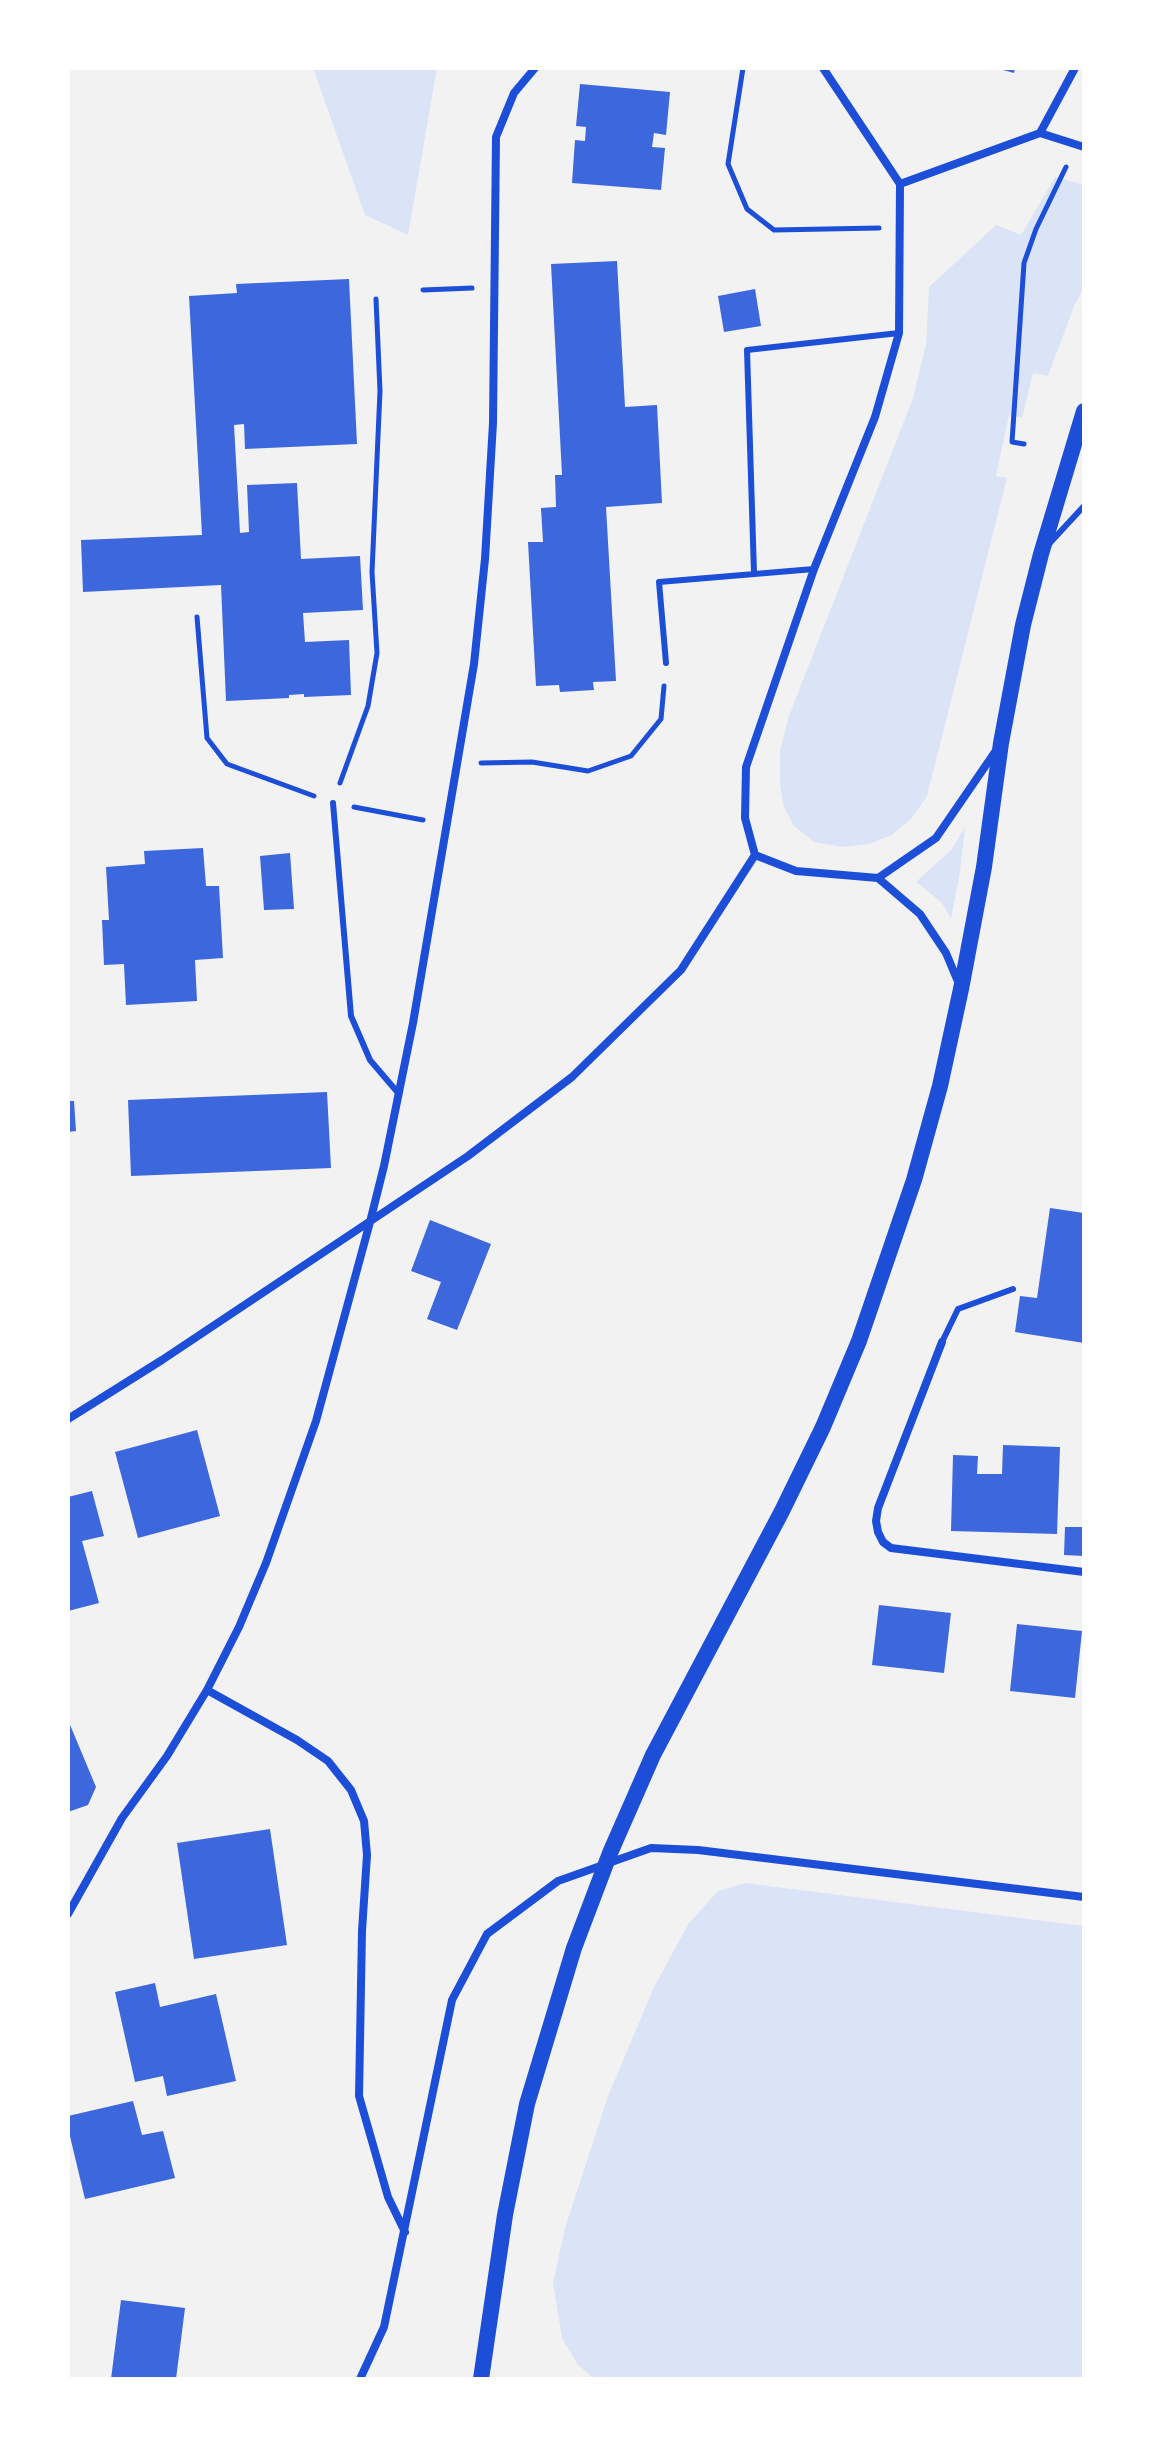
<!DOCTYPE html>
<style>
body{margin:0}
#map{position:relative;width:1152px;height:2447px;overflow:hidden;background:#f2f2f2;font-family:"Playfair Display",serif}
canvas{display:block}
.frame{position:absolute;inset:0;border:70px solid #fff;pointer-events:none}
</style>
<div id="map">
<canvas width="1152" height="2447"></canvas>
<div class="frame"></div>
</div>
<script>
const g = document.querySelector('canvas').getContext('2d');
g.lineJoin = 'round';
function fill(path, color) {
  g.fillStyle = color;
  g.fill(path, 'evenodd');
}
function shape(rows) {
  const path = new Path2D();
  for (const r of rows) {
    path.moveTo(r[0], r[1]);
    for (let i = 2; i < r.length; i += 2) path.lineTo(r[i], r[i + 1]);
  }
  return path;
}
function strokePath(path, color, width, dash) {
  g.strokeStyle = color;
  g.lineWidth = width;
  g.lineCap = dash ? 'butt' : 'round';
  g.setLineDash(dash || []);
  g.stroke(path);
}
const green = shape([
 [313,68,437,68,408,235,365,215],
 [1055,177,1084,185,1084,288,1075,304,1048,376,1033,373,1022,418,1009,415,996,476,1007,478,927,796,912,818,892,835,869,844,843,847,814,842,794,826,783,805,780,783,780,750,789,716,913,398,926,344,929,287,996,225,1021,235],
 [965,827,960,872,951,919,942,903,916,882,952,849],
 [745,1883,1084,1926,1084,2379,595,2379,578,2365,562,2338,553,2283,565,2228,608,2096,654,1987,689,1923,718,1891]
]);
const building = shape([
 [996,68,1015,68,1014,73],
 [580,84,670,92,666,135,654,133,652,147,665,148,661,190,572,183,575,140,585,141,586,127,576,126],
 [617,261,625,407,657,405,662,503,606,507,616,681,593,682,594,690,560,692,559,685,536,686,528,542,543,542,541,508,556,507,555,475,562,475,551,264],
 [349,279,357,444,245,449,244,424,234,425,240,533,249,532,247,485,297,483,301,559,360,556,363,610,303,613,305,642,349,640,351,695,304,697,304,694,289,695,289,698,226,701,221,585,83,592,81,540,202,535,189,296,237,293,236,284],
 [755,289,761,326,724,332,718,296],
 [203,848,206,886,219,886,223,958,195,960,197,1001,126,1005,124,964,104,965,102,920,109,920,106,867,145,864,144,851],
 [290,853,294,909,264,910,260,856],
 [327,1092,331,1168,131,1176,128,1100],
 [68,1101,74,1101,76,1131,68,1132],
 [1050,1208,1084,1213,1084,1343,1015,1332,1020,1296,1037,1298],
 [430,1220,491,1244,457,1330,427,1319,441,1282,411,1271],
 [197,1430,220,1516,138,1538,115,1452],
 [1003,1445,1060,1447,1057,1534,951,1531,953,1455,978,1456,977,1474,1002,1474],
 [92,1491,104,1536,82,1541,99,1603,68,1611,68,1497],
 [1065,1527,1084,1527,1084,1556,1064,1555],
 [879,1605,951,1613,944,1673,872,1665],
 [1017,1624,1082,1631,1075,1698,1010,1691],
 [68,1720,96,1787,88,1805,68,1812],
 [270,1829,287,1945,194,1959,177,1843],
 [155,1983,160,2007,216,1994,236,2081,167,2096,163,2076,135,2082,115,1992],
 [133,2101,142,2135,163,2131,175,2178,85,2199,68,2128,68,2116],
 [121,2300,185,2308,176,2379,111,2379]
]);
const path = shape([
 [743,68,728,164,747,209,774,230,879,228],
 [423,290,472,288],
 [1024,444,1012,442,1024,263,1036,229,1066,167],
 [197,617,207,738,227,764,314,796],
 [481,763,532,762,588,771,631,756,661,719,664,686],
 [340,783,368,706,377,653,372,572,380,391,376,299],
 [354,807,423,820]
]);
const service = shape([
 [1048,545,1084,506],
 [754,573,747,350,899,333],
 [666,663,659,582,814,569],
 [333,803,351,1016,370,1060,399,1094],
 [942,1342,958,1309,1013,1289]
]);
const minor = shape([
 [823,68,900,184],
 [1040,133,1075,68],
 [900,184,1040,133,1084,147],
 [755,855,745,818,746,767,814,569,875,417,899,333,900,184],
 [755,855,796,871,878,878,920,914,946,953,959,984],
 [878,878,936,838,995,752],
 [942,1342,878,1508,876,1521,878,1532,883,1542,891,1548,1084,1572],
 [68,1419,162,1360,468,1156,572,1077,681,970,755,855],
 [207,1690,297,1740,328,1761,351,1790,364,1821,367,1855,362,1931,359,2096,388,2197,405,2232],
 [68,1914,122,1818,167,1756,207,1690,239,1627,266,1563,316,1421,370,1222,384,1166,413,1023,474,664,485,559,493,423,496,137,514,93,535,68],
 [360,2379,384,2327,452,2000,487,1934,558,1881,651,1848,698,1850,1084,1897]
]);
const secondary = shape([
 [481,2379,505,2215,527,2104,574,1948,610,1853,653,1755,782,1511,823,1427,859,1341,914,1180,940,1086,961,989,984,867,1001,743,1023,625,1041,554,1084,411]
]);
fill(green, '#dbe4f7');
fill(building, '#3d67dc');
strokePath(path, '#1d4ed8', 5);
strokePath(service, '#1d4ed8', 6);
strokePath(minor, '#1d4ed8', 8);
strokePath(secondary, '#1d4ed8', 16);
</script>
